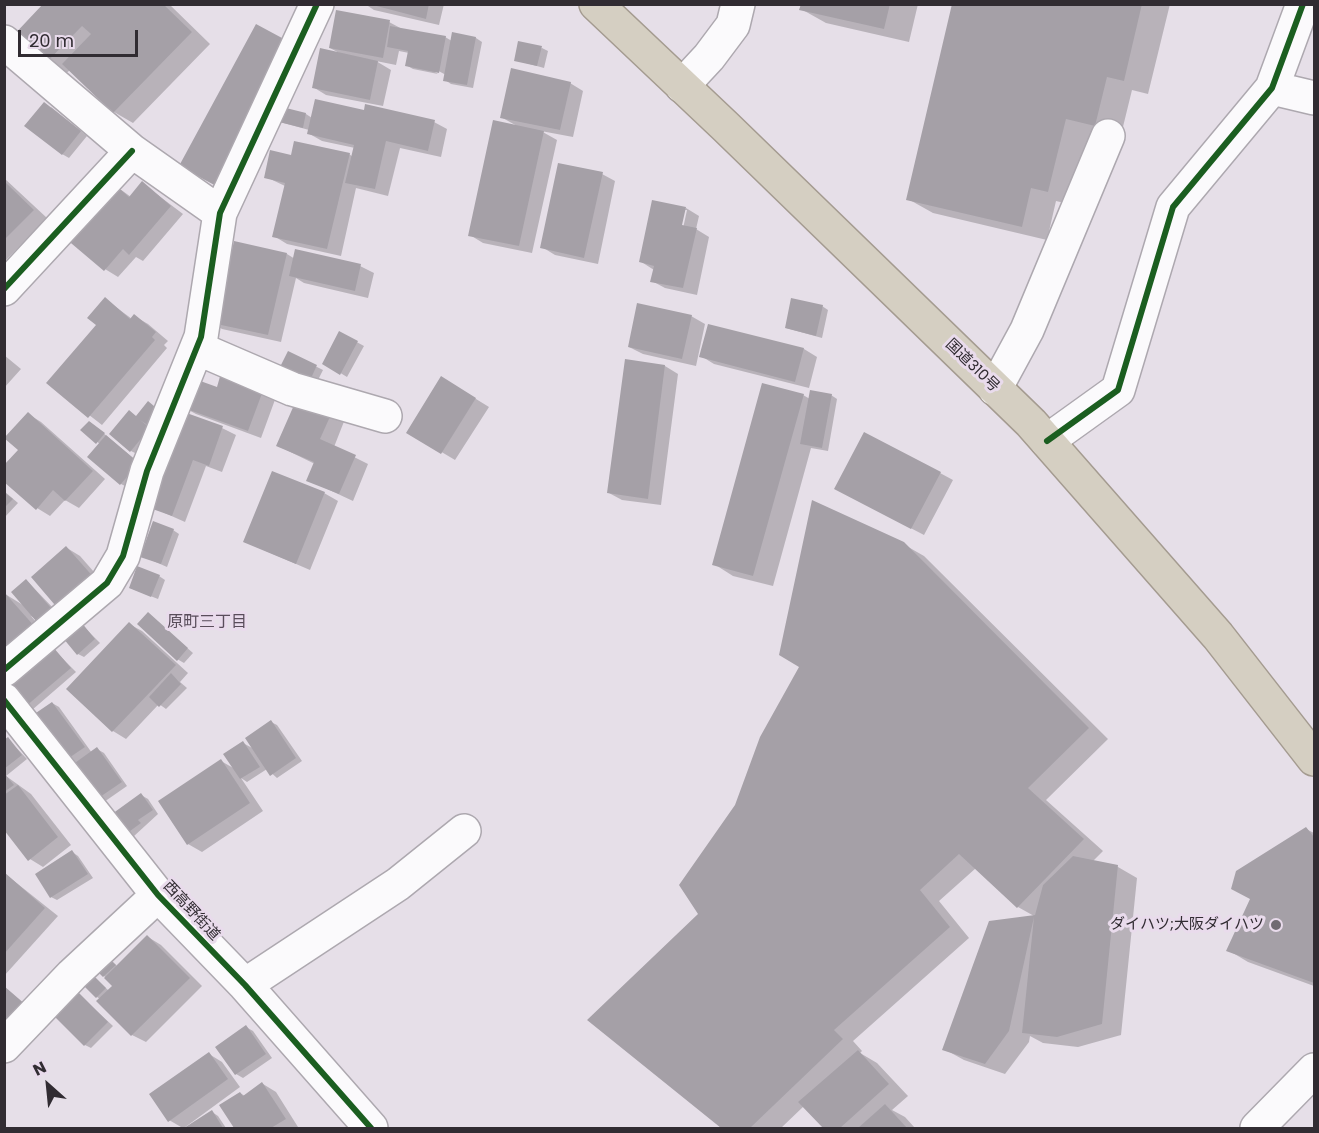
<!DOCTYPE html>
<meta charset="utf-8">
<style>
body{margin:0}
#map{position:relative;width:1319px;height:1133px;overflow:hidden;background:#e6dfe8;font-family:Poppins,sans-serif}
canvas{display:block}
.frame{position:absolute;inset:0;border:6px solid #312c32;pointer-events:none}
.north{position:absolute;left:18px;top:1055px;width:60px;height:60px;-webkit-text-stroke:4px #e9dbec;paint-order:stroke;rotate:333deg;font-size:16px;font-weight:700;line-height:24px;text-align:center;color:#312c32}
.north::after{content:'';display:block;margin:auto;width:21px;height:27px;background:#312c32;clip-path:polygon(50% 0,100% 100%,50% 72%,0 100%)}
.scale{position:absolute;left:18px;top:30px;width:120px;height:27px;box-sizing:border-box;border:3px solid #312c32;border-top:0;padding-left:8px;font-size:18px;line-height:21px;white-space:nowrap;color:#312c32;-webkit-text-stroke:4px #e9dbec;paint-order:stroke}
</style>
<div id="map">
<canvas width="1319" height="1133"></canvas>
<div class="frame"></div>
<div class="north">N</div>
<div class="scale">20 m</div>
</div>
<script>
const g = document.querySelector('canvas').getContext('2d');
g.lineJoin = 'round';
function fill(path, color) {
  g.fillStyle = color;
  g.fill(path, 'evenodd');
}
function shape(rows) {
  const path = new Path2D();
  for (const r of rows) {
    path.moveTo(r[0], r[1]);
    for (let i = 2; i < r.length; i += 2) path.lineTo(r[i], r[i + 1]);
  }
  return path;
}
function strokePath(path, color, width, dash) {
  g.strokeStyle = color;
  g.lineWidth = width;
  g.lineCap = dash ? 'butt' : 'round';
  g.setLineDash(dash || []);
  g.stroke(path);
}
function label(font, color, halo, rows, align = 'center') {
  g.font = font + ' Poppins,"Noto Sans JP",sans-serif';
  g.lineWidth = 6;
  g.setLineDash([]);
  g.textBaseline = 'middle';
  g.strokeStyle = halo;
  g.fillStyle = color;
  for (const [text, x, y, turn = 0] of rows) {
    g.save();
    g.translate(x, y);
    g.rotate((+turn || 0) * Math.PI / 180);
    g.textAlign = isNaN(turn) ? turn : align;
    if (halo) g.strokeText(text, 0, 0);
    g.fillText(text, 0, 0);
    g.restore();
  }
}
const shadow = shape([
 [45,4,169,4,210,44,133,123,114,112,70,70,61,78,42,67],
 [365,4,444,4,439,25,374,10],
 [802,4,918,4,909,42,826,23,801,9],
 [954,4,1170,4,1148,94,1132,90,1120,139,1091,132,1073,205,1056,201,1047,240,933,213,908,199],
 [389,22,404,30,445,37,452,41,476,38,482,42,473,88,451,84,445,80,446,75,433,68,432,70,438,74,413,69,406,65,409,53,399,51,396,65,376,61,391,70,383,106,326,95,313,87,341,54,330,48],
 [542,48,548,51,544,68,515,60],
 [570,83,583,91,573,137,541,131,557,140,532,253,483,243,470,235,517,126,501,117],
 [51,107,87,136,69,158,62,154],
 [365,112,434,122,447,129,441,157,400,148,388,196,356,188,341,256,287,244,274,236,285,186,266,177,292,156,349,154,353,157,355,148,322,141,308,133,309,130,280,122,306,114,312,118],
 [602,174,615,181,598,264,555,255,542,247],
 [4,178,47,218,4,262],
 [142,183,183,214,143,261,136,257,118,277,105,269,113,184,131,197],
 [686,208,699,216,696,229,709,237,697,295,665,288,652,281,654,270,640,261],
 [684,210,687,210,682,233,679,232],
 [287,254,295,259,360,266,374,273,368,298,304,283,296,278,281,342,222,329,209,321,229,269],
 [105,299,132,319,134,316,148,324,168,341,164,345,167,348,102,425,48,383,98,325],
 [822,306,828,310,822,338,786,328],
 [691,316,705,324,696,366,643,354,629,347],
 [340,333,364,346,347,377,324,363],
 [804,349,817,357,809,388,714,364,701,356],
 [289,353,323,370,314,388],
 [4,355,21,369,4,388],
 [626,361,665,366,678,374,661,505,622,500,609,493],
 [222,375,276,397,261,438,196,414,183,407,218,389],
 [455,386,489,407,455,460,408,432],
 [803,395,810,399,831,395,837,399,828,451,811,448,773,586,733,576,714,564],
 [298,398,345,419,334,447,368,464,353,501,308,480,315,464,278,446],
 [149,403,167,416,137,454,131,451,129,412,137,417],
 [28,414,41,422,105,479,79,508,65,500,50,516,37,508,20,450],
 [90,422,144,467,127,487,121,484,100,444,82,430],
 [222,428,236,435,222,472,206,466,185,522,149,506],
 [940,473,953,480,924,535,849,496],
 [4,491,18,503,4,518],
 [324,493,338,501,310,570,245,542],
 [173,530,179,534,167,567,142,556],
 [903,544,924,556,1108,739,1046,800,1103,851,1092,862,1118,867,1137,878,1121,1035,1078,1047,1043,1043,1030,1036,1029,1042,1005,1074,964,1060,944,1049,1034,916,1018,907,976,868,939,901,969,938,853,1041,862,1051,860,1053,877,1063,908,1096,892,1110,905,1117,915,1128,825,1128,804,1106,781,1128,723,1128,590,1020,699,915,736,806],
 [67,548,80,556,108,588,33,577],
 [159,576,165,580,158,599,130,588],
 [26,580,57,612,43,623,31,616,47,635,4,673,5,594,23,605],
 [148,614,193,653,184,663,177,659],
 [81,624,100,643,84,657,78,654],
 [129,624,142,631,188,673,180,682,187,688,166,709,159,704,126,739,113,731,68,689],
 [53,649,76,672,32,710,26,706],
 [52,703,59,707,92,753,97,749,104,753,127,786,104,802,70,765],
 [271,722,277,725,302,761,277,778,267,769,247,782,241,778,263,811,202,852,188,844,221,761,235,769,243,743,254,749],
 [8,739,27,759,6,776,31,794,71,845,43,867,30,859,4,827,4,741],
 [141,795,148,799,158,814,133,837,127,833],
 [1306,829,1314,833,1314,986,1248,962,1228,950],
 [72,852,78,856,93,878,57,900,51,897],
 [4,873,58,916,4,976],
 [148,937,161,945,202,986,146,1042,132,1035,99,1001,100,999,97,997,92,975,109,991,114,986,95,967,111,960,118,967],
 [74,990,113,1026,91,1048,85,1045],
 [246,1027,253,1031,272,1058,243,1078,236,1074,217,1047],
 [209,1054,222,1062,240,1087,184,1128,179,1128,181,1127,169,1120],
 [263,1084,276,1092,298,1127,236,1128,221,1105,240,1093,245,1096],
 [212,1112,218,1116,226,1128,187,1128]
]);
const building = shape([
 [43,4,163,4,192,32,113,113,62,64,91,34,82,26,41,68,10,39],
 [369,4,429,4,426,19],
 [801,4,890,4,884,29,799,10],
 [952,4,1142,4,1124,81,1107,77,1095,126,1066,119,1048,192,1031,188,1022,227,906,200],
 [336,10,390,20,383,58,329,48],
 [256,24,295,45,218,187,179,166],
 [390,26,446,36,439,73,405,66,408,51,387,47],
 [452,32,476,37,467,85,443,81],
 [518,41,542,46,537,66,514,61],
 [320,48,378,61,370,100,312,88],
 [511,68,571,82,560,130,500,118],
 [315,99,364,110,365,104,435,120,428,151,386,141,375,189,345,183,354,145,307,134],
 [44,102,81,131,62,155,24,126],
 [282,107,306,113,303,128,279,122],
 [493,120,544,131,519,246,468,236],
 [294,141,350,153,327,249,272,237,285,183,264,178,270,150,291,155],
 [558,163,603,172,584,258,540,248],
 [4,181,34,210,4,240],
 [142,181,171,206,129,255,123,249,104,271,65,238,112,182,129,197],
 [652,200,686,207,682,225,697,228,683,288,650,282,654,266,639,262],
 [234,241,287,253,268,335,207,322,228,267],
 [295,249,361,264,355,291,289,276],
 [105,297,130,319,134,314,156,332,152,337,155,340,88,418,46,383,96,325,87,318],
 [791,298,823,305,816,336,785,328],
 [637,303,692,315,682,359,628,347],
 [708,324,804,348,795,382,699,357],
 [339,331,358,341,340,375,322,364],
 [288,351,317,365,308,385,278,371],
 [625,359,665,365,648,499,607,493],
 [221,373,264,388,248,431,181,407,192,378,217,387],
 [441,376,476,398,441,454,406,433],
 [762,383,804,394,753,576,712,565],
 [810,390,832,394,822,448,800,444],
 [298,396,333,410,320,439,356,455,339,494,306,481,314,462,276,446],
 [148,401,161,412,149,426,140,420,150,428,130,452,109,434,129,410,136,416],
 [181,411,223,426,209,466,193,460,172,516,147,507],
 [28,412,93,471,65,501,53,490,36,510,4,482,4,465,18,450,4,438],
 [89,421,105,433,96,444,80,430],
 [864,432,941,472,911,529,834,489],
 [106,435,139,463,120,485,87,457],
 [272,471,325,492,296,564,243,542],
 [4,492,13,499,4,508],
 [812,500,904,542,1089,728,1028,788,1084,839,1017,908,959,854,920,890,950,927,834,1030,843,1039,750,1128,721,1128,587,1020,698,914,679,885,735,805,760,737,799,667,779,655],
 [153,521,174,529,161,564,140,557],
 [66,546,96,580,60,611,31,577],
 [137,566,160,575,151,597,129,588],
 [26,579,51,608,36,621,11,592],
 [4,592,35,627,4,654],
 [148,612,188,648,177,661,137,624],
 [81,622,95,639,77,655,63,638],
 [129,622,176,665,112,732,66,689],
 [53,647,71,668,25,707,7,687],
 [171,673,181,684,159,707,149,697],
 [52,702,85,747,63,762,30,717],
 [271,720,296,758,270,776,245,738],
 [8,737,22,755,4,769,4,740],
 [243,741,260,767,240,779,223,754],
 [97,747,122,782,97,799,72,765],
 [221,759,250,803,187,845,158,801],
 [4,773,14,785,4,792],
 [18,785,58,837,28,861,4,830,4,795],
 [141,793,153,810,138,820,141,823,126,834,112,814],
 [1306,827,1314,837,1314,983,1226,951,1250,899,1231,889,1236,871],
 [72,850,88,874,50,898,35,874],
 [1073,856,1118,865,1102,1024,1057,1037,1022,1033,1034,917,1009,1031,985,1064,942,1050,989,921,1035,915,1043,885],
 [4,872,45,908,4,954],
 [147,935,190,978,131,1036,96,1001,112,986,104,978],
 [105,955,116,965,103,977,93,967],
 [92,974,106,988,96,998,82,984],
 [4,986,26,1005,4,1028],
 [74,988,108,1022,84,1046,50,1012],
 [246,1025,266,1054,235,1075,215,1047],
 [858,1050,889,1084,840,1128,823,1128,798,1102],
 [209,1052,228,1079,168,1122,149,1094],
 [262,1082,286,1119,271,1128,234,1128,219,1105,240,1092,243,1096],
 [885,1104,907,1128,858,1128],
 [212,1110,223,1128,184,1128]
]);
const street = shape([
 [4,42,132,151,220,213],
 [682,86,709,57,733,25,738,4],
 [1272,88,1314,98],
 [4,289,132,151],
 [197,348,292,389,385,416],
 [995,389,1027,330,1108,136],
 [1047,441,1118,390,1173,207,1272,88,1303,4],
 [4,670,107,583,123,556,147,471,201,337,220,213,317,4],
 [4,700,158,895,245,985,371,1128],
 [245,985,398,884,464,831],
 [4,1046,72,975,158,895]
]);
const secondary = shape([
 [1257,1128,1314,1070]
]);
const highway = shape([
 [596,4,726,127,1031,423,1218,636,1314,759]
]);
const cycleway = shape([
 [4,289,132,151],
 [1047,441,1118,390,1173,207,1272,88,1303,4],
 [4,670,107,583,123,556,147,471,201,337,220,213,317,4],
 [4,700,158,895,245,985,371,1128]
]);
const markers = [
 [1276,925,6,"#706b72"]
];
const streetNames = [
 ["国道310号",972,366,44],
 ["西高野街道",191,911,47]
];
const poiNames = [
 ["ダイハツ;大阪ダイハツ",1264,925]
];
const neighbourhoodNames = [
 ["原町三丁目",207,623]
];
fill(shadow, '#0003');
fill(building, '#a5a0a7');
strokePath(street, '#ada8af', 36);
strokePath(secondary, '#ada8af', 36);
strokePath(highway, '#a49b90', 36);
strokePath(street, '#fbfafc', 33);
strokePath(secondary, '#fbfafc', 33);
strokePath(highway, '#d5cfc2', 33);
strokePath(cycleway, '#1b5e20', 6);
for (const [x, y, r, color] of markers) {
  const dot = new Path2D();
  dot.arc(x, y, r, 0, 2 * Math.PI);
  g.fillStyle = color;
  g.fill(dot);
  strokePath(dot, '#e9dbec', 2);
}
label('15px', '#312c32', '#e9dbec', streetNames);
label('15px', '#312c32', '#e9dbec', poiNames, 'right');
label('16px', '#594d5b', '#e9dbec', neighbourhoodNames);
</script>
